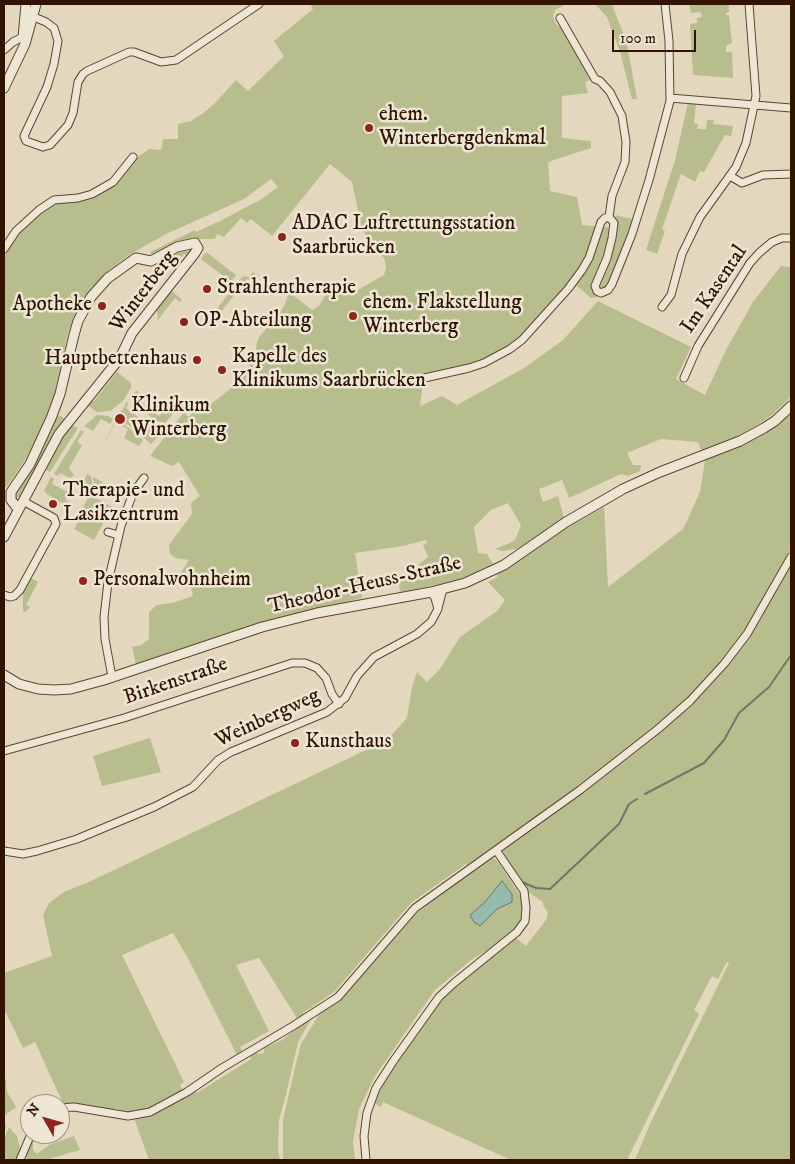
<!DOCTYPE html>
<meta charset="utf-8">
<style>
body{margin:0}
#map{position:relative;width:795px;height:1164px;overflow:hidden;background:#e3d8bd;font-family:"IM FELL DW Pica",serif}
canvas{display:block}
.frame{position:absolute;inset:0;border:5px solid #311300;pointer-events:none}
.north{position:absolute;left:20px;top:1094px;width:50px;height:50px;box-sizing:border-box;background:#ede6d4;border:1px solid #a2927f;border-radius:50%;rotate:308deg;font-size:14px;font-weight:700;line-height:20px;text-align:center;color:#311300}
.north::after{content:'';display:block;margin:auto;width:18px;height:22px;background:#8f2418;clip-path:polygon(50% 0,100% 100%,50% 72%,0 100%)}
.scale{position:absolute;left:612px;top:30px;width:84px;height:22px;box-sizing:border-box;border:2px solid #311300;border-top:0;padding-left:6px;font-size:15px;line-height:18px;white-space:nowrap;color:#311300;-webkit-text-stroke:4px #ede6d4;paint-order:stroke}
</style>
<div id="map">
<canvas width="795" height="1164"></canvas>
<div class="frame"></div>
<div class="north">N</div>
<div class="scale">100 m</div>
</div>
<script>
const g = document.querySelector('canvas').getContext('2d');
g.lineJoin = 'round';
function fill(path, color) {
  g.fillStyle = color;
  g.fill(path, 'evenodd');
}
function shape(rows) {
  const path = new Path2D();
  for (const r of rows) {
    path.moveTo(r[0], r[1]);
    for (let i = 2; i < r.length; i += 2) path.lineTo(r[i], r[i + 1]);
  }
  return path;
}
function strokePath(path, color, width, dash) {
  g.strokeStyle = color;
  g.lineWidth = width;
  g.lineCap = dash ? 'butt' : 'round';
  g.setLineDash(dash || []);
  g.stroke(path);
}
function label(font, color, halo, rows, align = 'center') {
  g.font = font + ' "IM FELL DW Pica",serif';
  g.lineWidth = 5;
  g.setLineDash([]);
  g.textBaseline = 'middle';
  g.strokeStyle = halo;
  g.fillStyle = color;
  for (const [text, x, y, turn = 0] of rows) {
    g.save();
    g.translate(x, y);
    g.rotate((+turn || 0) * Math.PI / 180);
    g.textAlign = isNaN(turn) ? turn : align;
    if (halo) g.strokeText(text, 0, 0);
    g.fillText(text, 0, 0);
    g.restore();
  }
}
const green = shape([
 [310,4,566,4,555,10,553,16,556,24,566,32,590,80,585,82,588,93,562,96,562,138,591,141,591,148,548,162,550,191,577,197,582,225,616,228,617,220,615,215,633,219,612,277,598,297,591,298,571,281,520,337,509,347,491,357,471,365,424,375,420,406,442,396,457,405,524,368,563,340,598,301,691,347,676,379,705,395,726,350,753,302,781,266,791,267,791,397,772,415,757,425,738,436,701,450,698,442,661,439,627,453,633,465,641,465,640,471,628,476,621,474,569,498,562,480,539,489,543,502,558,496,564,518,517,549,502,551,495,549,512,542,516,538,521,525,508,503,491,510,474,527,478,553,487,554,493,564,465,577,450,582,400,592,398,574,400,574,402,578,428,557,423,545,427,543,426,540,403,546,355,553,362,598,261,623,136,664,132,647,141,645,149,639,149,612,157,605,172,603,193,596,191,587,175,583,189,560,176,558,170,554,169,545,192,514,191,503,200,496,179,462,172,466,150,456,185,411,187,413,186,415,189,417,193,412,190,410,188,412,186,410,191,403,194,405,197,401,206,408,235,385,255,358,257,342,260,336,279,314,285,304,289,292,312,310,319,306,326,294,341,289,356,291,384,275,386,268,385,260,362,230,352,182,330,164,272,236,251,219,247,223,241,218,224,237,217,234,215,239,194,239,153,257,150,252,195,230,196,232,222,220,260,200,278,187,271,179,244,199,166,234,129,255,104,274,81,302,68,333,55,392,42,428,25,460,8,485,4,488,4,256,19,234,42,212,56,204,77,202,93,198,115,185,135,159,149,149,161,150,163,139,178,139,178,124,191,121,205,112,216,102,236,80,248,91,284,56,274,41,313,9],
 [595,4,612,4,627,44,637,99,632,99,620,52,607,17],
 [689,4,729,4,729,12,726,13,726,15,729,15,732,43,726,46,726,52,732,52,733,78,693,75,690,24,697,23,697,18,702,17,701,12,691,13],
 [688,103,696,104,694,123,698,124,697,129,706,129,707,120,714,120,713,124,733,126,731,136,725,135,704,172,700,171,695,182,681,174,662,229,665,231,657,254,646,250,675,160],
 [191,248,192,250,189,257,184,254,182,257,179,255,168,269,163,265,170,257,167,254,179,249],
 [206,252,236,275,226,288,221,284,226,278,201,259],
 [253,272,258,276,256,279,253,277,250,280,247,279,216,318,212,315,243,276,249,277],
 [170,289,182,300,180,302,175,298,157,321,158,316,156,308],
 [117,372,131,383,131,388,123,401,110,411,97,412,87,405,91,401,94,401],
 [137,390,141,398,139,401,159,416,169,403,177,409,165,423,156,421,132,401,131,397],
 [127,401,128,404,126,408,160,434,151,444,130,426,118,419],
 [791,413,791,548,766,596,744,632,722,662,688,699,572,793,470,866,466,864,411,903,334,992,303,1013,305,1016,298,1020,259,958,236,965,269,1031,240,1047,243,1052,237,1055,189,960,173,933,122,955,184,1082,180,1085,183,1091,145,1110,129,1113,119,1112,117,1108,109,1111,76,1104,64,1103,62,1101,35,1042,23,1048,6,1013,4,1013,4,973,52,956,43,915,49,903,64,892,91,881,387,740,407,718,412,687,417,672,427,682,440,669,460,637,497,611,505,600,488,582,498,577,496,573,565,529,604,507,608,587,683,529,700,492,705,460,744,444,759,436,772,429],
 [97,415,108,416,113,419,110,424,101,419,93,431,84,426],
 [61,416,66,420,26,488,20,496,16,498,14,496,14,491,55,417],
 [116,420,129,428,143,440,139,446,124,438,128,429,116,422,103,444],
 [71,425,78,428,50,472,46,470,58,443,62,436],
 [81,430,84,432,77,442,82,445,69,468,74,475,70,478,60,473,58,476,54,474],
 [87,474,91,476,95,496,80,488],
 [51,477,54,479,52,484,68,492,71,488,72,488,66,500,73,504,71,508,45,493,46,492,44,491],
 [93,477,106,484,99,497,110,504,96,496],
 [79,489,112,507,94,540,74,529,83,514,82,509,87,500,87,496,82,494,83,492],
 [791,565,791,1160,635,1160,650,1124,729,963,727,962,718,979,712,976,694,1010,699,1014,627,1160,511,1160,383,1102,381,1107,376,1104,374,1102,378,1090,445,995,515,937,526,946,546,920,548,913,543,905,543,902,525,890,503,851,606,775,693,704,728,666,751,636],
 [31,578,38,582,26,605,30,607,25,612,23,611,23,592],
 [150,738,161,772,102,786,93,756],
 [494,858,499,863,522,898,523,912,521,922,504,940,471,960,435,990,375,1076,359,1109,353,1142,355,1160,283,1160,283,1120,295,1067,301,1044,320,1013,345,995,417,913,476,867],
 [313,1016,298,1042,285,1099,279,1120,278,1149,280,1160,149,1160,134,1118,195,1090,197,1093,251,1059,250,1056,257,1052,258,1054,264,1053,264,1048,282,1040],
 [6,1079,7,1092,16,1107,4,1116,6,1128,4,1133,4,1080],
 [9,1127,17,1136,21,1151,17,1160,4,1160,4,1139],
 [33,1136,33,1150,37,1154,49,1145,74,1136,80,1150,45,1160,28,1160,26,1156]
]);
const water = shape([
 [502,881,512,894,512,902,497,909,480,926,474,922,470,915,484,903,502,881]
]);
const stream = shape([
 [645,794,704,763,724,740,739,713,769,687,791,655],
 [522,882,536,888,550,889,619,824,629,804,637,799]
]);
const minor = shape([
 [34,17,46,22,54,28,58,41,54,64,47,87,24,136,26,141,43,147,50,145,68,125,73,113,78,82,83,74,87,71,129,52,134,52,161,62,176,60,259,4],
 [560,18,595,79,600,81,610,92,622,116,626,142,625,162,612,196,609,217],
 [4,50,13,42,23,37],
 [670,98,791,108],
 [730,176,742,183,763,175,791,174],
 [609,217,614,223,612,238,607,258,595,286,597,291,601,293,608,290,612,284,632,234,649,180,670,101,669,41,665,4],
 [4,249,16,231,39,210,54,200,78,198,92,194,113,182,133,157],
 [662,307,671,295,682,254,700,217,736,167,746,143,756,96,749,4],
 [684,378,698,346,750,263,759,253,772,242,782,238,791,238],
 [420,379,469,368,484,363,510,349,522,340,568,289,582,270,589,258,601,222,605,218,609,217],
 [108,532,118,535],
 [4,595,10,597,14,596,20,590,56,524,54,518,23,501],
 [438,608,443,589],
 [112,677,105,639,104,617,108,582,121,526,133,493,144,478],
 [4,751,124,718,292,663,305,663,317,668,326,678,332,694,339,704],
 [4,851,23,854,37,851,77,839,154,807,193,787,218,760,231,752,327,712,345,698,357,676,374,657,417,634,431,622,438,609,435,598,431,592],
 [60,1108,74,1107,128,1116,150,1112,187,1092,222,1068,293,1026,338,997,415,908,580,790,658,729,690,701,724,664,747,634,791,557],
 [20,1160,31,1134],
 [366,1160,364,1136,367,1113,376,1088,394,1060,439,997,454,983,517,932,525,921,526,908,524,891,496,850]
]);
const tertiary = shape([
 [23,38,26,4],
 [4,88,25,44,36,4],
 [4,537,59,434,120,358,132,333,195,253,198,248,195,243,177,247,151,261,136,258,108,278,91,297,78,321,74,335,60,394,52,416,30,464,11,492,11,500,18,509],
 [4,675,19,684,38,689,54,690,71,689,104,680,262,627,317,613,431,592,465,583,504,565,566,522,623,489,660,472,740,441,764,428,775,421,791,406]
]);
const markers = [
 [369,128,5,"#8f2418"],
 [282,237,5,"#8f2418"],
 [207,289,5,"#8f2418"],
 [102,306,5,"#8f2418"],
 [353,316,5,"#8f2418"],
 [184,322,5,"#8f2418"],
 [197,360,5,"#8f2418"],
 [222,370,5,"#8f2418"],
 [120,419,6,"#8f2418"],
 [53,504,5,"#8f2418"],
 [83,581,5,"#8f2418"],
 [295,743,5,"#8f2418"]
];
const poiNames = [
 ["ehem.",379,116],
 ["Winterbergdenkmal",379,140],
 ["ADAC Luftrettungsstation",292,225],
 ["Saarbrücken",292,249],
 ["Strahlentherapie",217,289],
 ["ehem. Flakstellung",363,304],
 ["Winterberg",363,328],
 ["Apotheke",92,306,"right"],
 ["OP-Abteilung",194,322],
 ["Kapelle des",232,358],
 ["Klinikums Saarbrücken",232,382],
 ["Hauptbettenhaus",187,360,"right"],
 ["Klinikum",131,407],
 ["Winterberg",131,431],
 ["Therapie- und",63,492],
 ["Lasikzentrum",63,516],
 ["Personalwohnheim",93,581],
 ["Kunsthaus",305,743]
];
const streetNames = [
 ["Im Kasental",715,290,-56],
 ["Winterberg",144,292,-53],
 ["Theodor-Heuss-Straße",365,586,-13],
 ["Birkenstraße",176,682,-19],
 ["Weinbergweg",268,719,-25]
];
fill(green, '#b8bd8e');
fill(water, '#96baad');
strokePath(water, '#6e7768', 1);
strokePath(stream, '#6e7768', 2);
strokePath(minor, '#5e442f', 9);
strokePath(tertiary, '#5e442f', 11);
strokePath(minor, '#ede6d4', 7);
strokePath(tertiary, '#ede6d4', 9);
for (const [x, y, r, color] of markers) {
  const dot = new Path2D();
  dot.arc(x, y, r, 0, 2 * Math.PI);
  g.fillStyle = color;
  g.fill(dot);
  strokePath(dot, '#ede6d4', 2);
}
label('21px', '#311300', '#ede6d4', poiNames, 'left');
label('21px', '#311300', '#ede6d4', streetNames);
</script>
